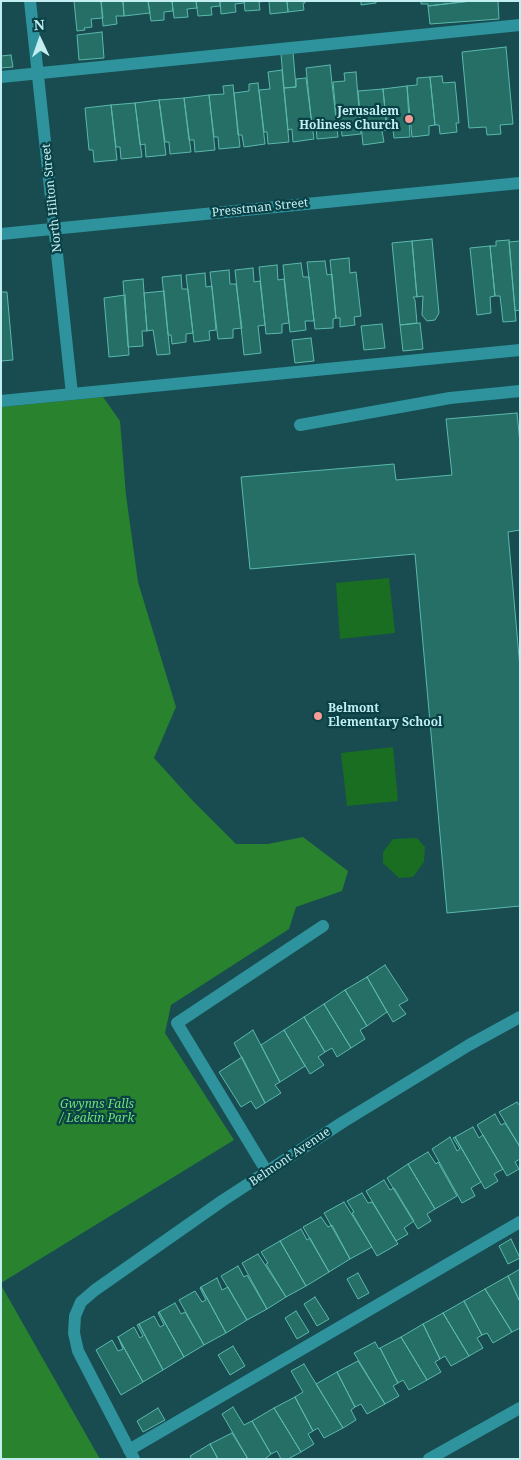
<!DOCTYPE html>
<style>
body{margin:0}
#map{position:relative;width:521px;height:1460px;overflow:hidden;background:#184c51;font-family:"Noto Serif",serif}
canvas{display:block}
.frame{position:absolute;inset:0;border:2px solid #c2eef2;pointer-events:none}
.north{position:absolute;left:15px;top:15px;width:50px;height:50px;-webkit-text-stroke:4px #094146;paint-order:stroke;rotate:357deg;font-size:14px;font-weight:700;line-height:20px;text-align:center;color:#c2eef2}
.north::after{content:'';display:block;margin:auto;width:18px;height:22px;background:#c2eef2;clip-path:polygon(50% 0,100% 100%,50% 72%,0 100%)}
</style>
<div id="map">
<canvas width="521" height="1460"></canvas>
<div class="frame"></div>
<div class="north">N</div>
</div>
<script>
const g = document.querySelector('canvas').getContext('2d');
g.lineJoin = 'round';
function fill(path, color) {
  g.fillStyle = color;
  g.fill(path, 'evenodd');
}
function shape(rows) {
  const path = new Path2D();
  for (const r of rows) {
    path.moveTo(r[0], r[1]);
    for (let i = 2; i < r.length; i += 2) path.lineTo(r[i], r[i + 1]);
  }
  return path;
}
function strokePath(path, color, width, dash) {
  g.strokeStyle = color;
  g.lineWidth = width;
  g.lineCap = dash ? 'butt' : 'round';
  g.setLineDash(dash || []);
  g.stroke(path);
}
function label(font, color, halo, rows, align = 'center') {
  g.font = font + ' "Noto Serif",serif';
  g.lineWidth = 4.5;
  g.setLineDash([]);
  g.textBaseline = 'middle';
  g.strokeStyle = halo;
  g.fillStyle = color;
  for (const [text, x, y, turn = 0] of rows) {
    g.save();
    g.translate(x, y);
    g.rotate((+turn || 0) * Math.PI / 180);
    g.textAlign = isNaN(turn) ? turn : align;
    if (halo) g.strokeText(text, 0, 0);
    g.fillText(text, 0, 0);
    g.restore();
  }
}
const green = shape([
 [389,578,395,633,340,639,336,583],
 [393,747,398,801,347,806,341,753],
 [417,838,425,847,424,862,413,877,399,878,383,863,383,852,393,839]
]);
const forest = shape([
 [103,397,120,421,126,495,138,582,176,707,154,758,193,801,236,844,268,844,303,837,348,871,342,891,296,907,289,929,171,1005,165,1033,234,1140,1,1283,1,407],
 [1,1285,100,1459,1,1459]
]);
const building = shape([
 [74,1,101,1,103,18,91,19,92,27,84,28,85,30,77,31,74,1],
 [101,1,123,1,124,16,116,16,117,24,103,26,101,1],
 [123,1,148,1,150,13,124,16,123,1],
 [148,1,172,1,173,11,164,12,164,20,151,21,148,1],
 [172,1,196,1,197,8,187,9,188,17,174,18,172,1],
 [196,1,220,1,220,6,211,7,212,15,198,16,196,1],
 [220,1,244,1,244,3,235,4,236,12,221,14,220,1],
 [244,1,266,1,259,2,260,10,245,11,244,1],
 [269,1,287,1,288,12,270,14,269,1],
 [287,1,305,1,305,3,303,3,304,10,288,12,287,1],
 [361,1,376,1,376,3,361,5,361,1],
 [421,1,471,1,428,6,428,4,421,4,421,1],
 [471,1,498,1,499,19,430,24,428,6,471,1],
 [102,32,104,58,79,60,77,35,102,32],
 [506,47,513,124,500,125,501,134,487,135,486,127,469,128,462,52,506,47],
 [293,52,296,87,284,88,281,54,293,52],
 [11,55,13,67,1,68,1,56,11,55],
 [330,65,338,137,317,139,316,127,312,127,306,68,330,65],
 [282,70,289,142,268,144,267,132,264,132,259,90,270,89,268,72,282,70],
 [356,72,361,134,342,136,341,124,337,124,333,82,345,81,344,73,356,72],
 [442,76,443,83,455,82,459,123,456,123,457,132,440,134,439,125,435,125,430,77,442,76],
 [430,77,435,125,429,126,429,135,412,137,407,86,417,85,417,78,430,77],
 [306,78,314,139,293,142,292,129,288,130,284,88,296,87,296,79,306,78],
 [258,83,265,144,244,147,242,135,238,135,234,93,249,91,249,84,258,83],
 [233,85,240,147,219,149,218,137,214,137,209,95,224,94,223,86,233,85],
 [407,86,410,137,394,138,393,130,387,130,383,89,407,86],
 [383,89,387,130,382,131,384,142,363,145,358,91,383,89],
 [209,95,215,150,195,152,194,140,189,140,184,98,209,95],
 [184,98,191,152,170,154,169,142,165,142,159,100,184,98],
 [159,100,166,155,146,157,145,144,140,145,135,103,159,100],
 [135,103,142,157,121,159,120,147,116,147,111,105,135,103],
 [111,105,117,160,94,162,93,150,89,150,85,108,111,105],
 [432,239,439,313,435,320,427,321,422,315,423,296,417,297,412,241,432,239],
 [509,240,516,321,503,322,500,296,495,296,490,246,496,246,496,241,509,240],
 [412,241,417,297,413,297,415,300,417,323,400,325,392,243,412,241],
 [520,241,520,310,515,311,509,242,520,241],
 [490,246,495,296,490,297,491,313,477,315,470,248,490,246],
 [349,258,350,273,356,272,361,316,354,317,355,325,340,327,340,318,336,318,330,260,349,258],
 [325,261,327,275,332,274,336,318,333,319,333,328,315,329,307,262,325,261],
 [301,263,303,277,309,277,314,321,305,321,306,330,290,332,283,265,301,263],
 [277,265,278,280,284,279,289,323,282,324,282,333,266,334,259,267,277,265],
 [253,268,254,282,260,281,265,325,258,326,261,353,244,355,235,270,253,268],
 [229,270,230,284,236,284,242,328,233,329,233,338,218,339,210,272,229,270],
 [205,273,206,287,212,286,216,330,209,331,210,340,194,342,186,275,205,273],
 [181,275,182,289,188,289,193,333,186,334,186,342,172,344,171,335,168,335,162,277,181,275],
 [143,279,147,331,142,331,143,346,128,347,123,281,143,279],
 [164,291,170,354,157,355,153,330,147,331,144,293,164,291],
 [1,292,7,292,13,360,1,361,1,292],
 [125,295,129,355,109,357,104,298,125,295],
 [420,323,423,349,403,351,400,325,420,323],
 [382,324,385,348,364,350,361,326,382,324],
 [311,338,314,361,295,363,292,340,311,338],
 [517,413,520,443,520,530,508,532,520,668,520,906,447,913,415,554,250,569,241,477,394,464,396,480,452,475,446,419,517,413],
 [385,965,408,1000,399,1005,406,1014,393,1022,367,977,385,965],
 [367,977,387,1012,367,1026,345,990,367,977],
 [345,990,367,1026,360,1030,365,1039,351,1048,324,1004,345,990],
 [324,1004,351,1048,337,1057,332,1048,325,1052,304,1017,324,1004],
 [304,1017,325,1052,318,1057,324,1065,310,1074,284,1030,304,1017],
 [253,1030,280,1082,275,1085,281,1093,265,1103,234,1043,253,1030],
 [284,1030,305,1066,280,1082,261,1045,284,1030],
 [242,1057,265,1103,256,1109,251,1101,241,1107,219,1072,242,1057],
 [517,1102,520,1106,520,1147,499,1112,517,1102],
 [495,1114,501,1125,505,1123,520,1147,520,1159,515,1162,519,1169,507,1176,477,1125,495,1114],
 [473,1127,479,1138,483,1135,503,1169,494,1174,498,1181,485,1189,455,1137,473,1127],
 [450,1137,457,1151,460,1149,453,1138,455,1137,481,1182,471,1188,475,1196,462,1203,432,1149,450,1137],
 [428,1152,436,1164,438,1162,457,1196,435,1209,408,1164,428,1152],
 [408,1164,435,1209,427,1214,431,1221,418,1229,387,1178,408,1164],
 [384,1180,390,1190,394,1188,414,1221,404,1228,408,1234,396,1241,366,1191,384,1180],
 [362,1193,368,1203,372,1202,398,1244,377,1256,352,1213,354,1212,347,1201,362,1193],
 [344,1202,372,1247,350,1259,324,1213,344,1202],
 [321,1217,328,1227,332,1225,350,1259,329,1272,303,1227,321,1217],
 [301,1229,307,1240,310,1238,329,1272,306,1286,280,1241,301,1229],
 [511,1239,520,1258,508,1264,499,1246,511,1239],
 [280,1241,306,1286,286,1297,266,1264,268,1263,261,1252,280,1241],
 [258,1254,286,1297,267,1309,242,1263,258,1254],
 [238,1266,244,1277,247,1275,267,1309,247,1320,221,1276,238,1266],
 [520,1269,520,1302,508,1276,520,1269],
 [358,1273,369,1293,358,1299,347,1279,358,1273],
 [508,1276,520,1302,520,1328,512,1332,485,1289,508,1276],
 [217,1278,222,1290,228,1287,247,1320,226,1333,201,1287,217,1278],
 [201,1287,226,1333,204,1345,179,1300,195,1291,202,1302,206,1300,200,1288,201,1287],
 [485,1289,512,1332,493,1343,487,1333,482,1335,464,1301,485,1289],
 [315,1297,329,1319,317,1326,304,1304,315,1297],
 [464,1301,482,1335,477,1338,483,1348,469,1356,443,1313,464,1301],
 [175,1303,181,1314,185,1312,204,1345,184,1357,159,1312,175,1303],
 [296,1311,309,1332,297,1339,285,1318,296,1311],
 [159,1312,184,1357,163,1370,139,1324,154,1316,160,1327,164,1325,158,1313,159,1312],
 [443,1313,469,1356,451,1366,445,1356,440,1359,423,1324,443,1313],
 [139,1324,163,1370,143,1382,118,1337,134,1327,140,1338,143,1336,137,1325,139,1324],
 [423,1324,440,1359,435,1362,441,1372,427,1380,401,1337,423,1324],
 [118,1337,143,1382,121,1395,96,1350,112,1340,118,1351,123,1349,118,1337],
 [401,1337,427,1380,409,1390,403,1380,398,1383,380,1348,401,1337],
 [375,1342,379,1349,380,1348,398,1383,393,1386,399,1396,385,1404,354,1353,375,1342],
 [233,1346,245,1366,230,1375,218,1355,233,1346],
 [358,1361,385,1404,367,1414,361,1404,355,1407,337,1372,358,1361],
 [304,1364,343,1428,324,1438,318,1428,313,1431,295,1397,303,1392,291,1371,304,1364],
 [337,1372,355,1407,351,1410,356,1420,343,1428,316,1384,337,1372],
 [295,1397,313,1431,308,1434,314,1444,301,1452,274,1408,295,1397],
 [233,1407,244,1425,252,1421,271,1454,266,1458,267,1459,248,1459,222,1414,233,1407],
 [158,1408,165,1420,143,1432,137,1421,158,1408],
 [274,1408,301,1452,288,1459,281,1459,277,1451,271,1454,252,1421,274,1408],
 [232,1433,248,1459,218,1459,210,1444,232,1433],
 [210,1444,218,1459,192,1459,190,1456,210,1444]
]);
const service = shape([
 [1,77,520,25],
 [1,401,520,350],
 [300,425,450,398,520,391],
 [267,1172,177,1023,323,926],
 [129,1450,520,1222]
]);
const minor = shape([
 [30,1,72,394],
 [1,234,520,183],
 [134,1459,78,1351,74,1333,75,1316,81,1302,95,1290,222,1201,343,1122,469,1045,520,1017],
 [429,1459,520,1408]
]);
const markers = [
 [409,119,5,"#f59c95"],
 [318,716,5,"#f59c95"]
];
const poiNames = [
 ["Jerusalem",399,112],
 ["Holiness Church",399,126],
 ["Belmont",328,709,"left"],
 ["Elementary School",328,723,"left"]
];
const streetNames = [
 ["North Hilton Street",52,198,-96],
 ["Presstman Street",260,208,-6],
 ["Belmont Avenue",290,1157,-34]
];
const parkNames = [
 ["Gwynns Falls",97,1105],
 ["/ Leakin Park",97,1119]
];
fill(green, '#1a6e21');
fill(forest, '#28822e');
fill(building, '#266f66');
strokePath(building, '#5bb8ac', 1);
strokePath(service, '#2e939c', 12);
strokePath(minor, '#2e939c', 12);
for (const [x, y, r, color] of markers) {
  const dot = new Path2D();
  dot.arc(x, y, r, 0, 2 * Math.PI);
  g.fillStyle = color;
  g.fill(dot);
  strokePath(dot, '#094146', 2);
}
label('bold 12px', '#c2eef2', '#094146', poiNames, 'right');
label('12px', '#c2eef2', '#094146', streetNames);
label('italic 12px', '#72e075', '#094146', parkNames);
</script>
